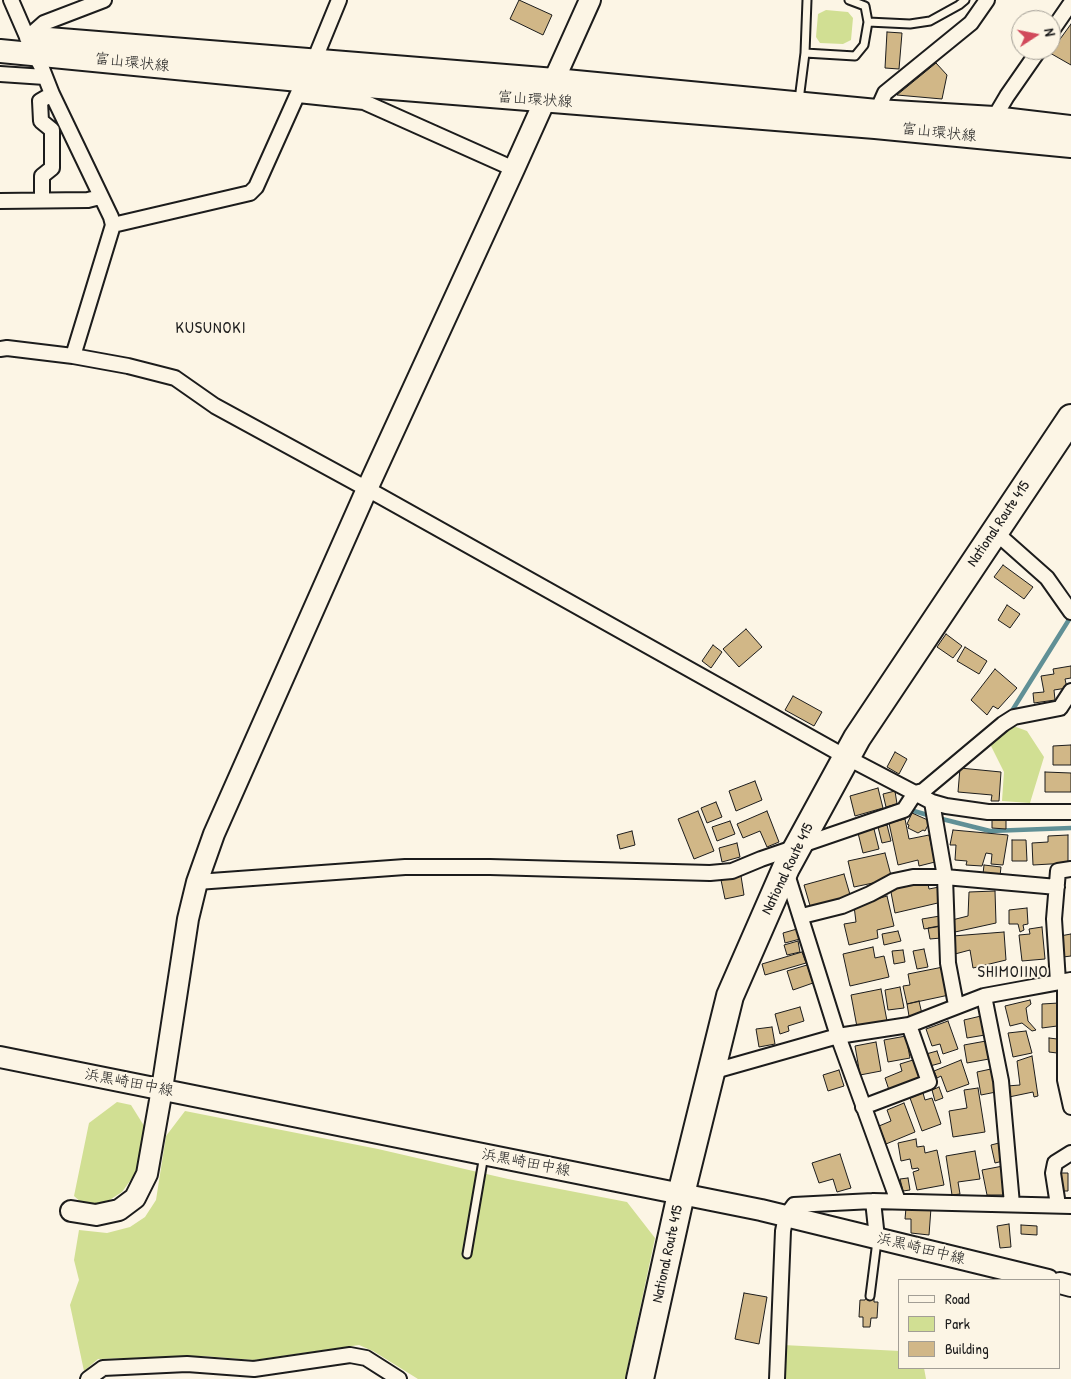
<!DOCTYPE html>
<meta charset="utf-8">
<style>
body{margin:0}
#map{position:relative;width:1071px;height:1379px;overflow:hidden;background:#fcf5e5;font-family:"Patrick Hand",sans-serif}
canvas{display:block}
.legend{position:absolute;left:898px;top:1279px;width:162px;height:90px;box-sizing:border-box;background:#fcf5e5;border:1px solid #a29e95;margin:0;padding:6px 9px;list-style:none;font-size:15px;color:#1c1c1c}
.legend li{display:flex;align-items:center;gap:10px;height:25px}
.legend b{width:25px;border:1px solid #a29e95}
.north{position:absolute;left:1011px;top:10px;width:50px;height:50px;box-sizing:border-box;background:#fcf5e5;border:1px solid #a29e95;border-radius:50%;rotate:79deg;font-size:14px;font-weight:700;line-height:20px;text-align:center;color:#1c1c1c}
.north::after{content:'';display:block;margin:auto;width:18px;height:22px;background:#d1495b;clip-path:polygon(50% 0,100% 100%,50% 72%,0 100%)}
</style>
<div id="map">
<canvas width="1071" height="1379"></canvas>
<ul class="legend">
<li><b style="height:6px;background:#fcf5e5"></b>Road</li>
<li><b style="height:14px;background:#d1df93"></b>Park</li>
<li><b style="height:14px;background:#d1b787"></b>Building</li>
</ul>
<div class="north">N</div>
</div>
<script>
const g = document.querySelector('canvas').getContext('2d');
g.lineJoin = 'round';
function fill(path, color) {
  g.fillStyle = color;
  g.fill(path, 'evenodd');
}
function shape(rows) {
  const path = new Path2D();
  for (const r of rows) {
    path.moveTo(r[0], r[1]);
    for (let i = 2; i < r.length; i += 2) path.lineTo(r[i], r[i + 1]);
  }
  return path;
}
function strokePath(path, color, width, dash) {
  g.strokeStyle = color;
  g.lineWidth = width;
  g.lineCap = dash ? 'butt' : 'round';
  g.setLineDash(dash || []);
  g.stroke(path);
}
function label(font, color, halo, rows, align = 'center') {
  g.font = font + ' "Patrick Hand","Klee One",sans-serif';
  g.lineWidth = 4;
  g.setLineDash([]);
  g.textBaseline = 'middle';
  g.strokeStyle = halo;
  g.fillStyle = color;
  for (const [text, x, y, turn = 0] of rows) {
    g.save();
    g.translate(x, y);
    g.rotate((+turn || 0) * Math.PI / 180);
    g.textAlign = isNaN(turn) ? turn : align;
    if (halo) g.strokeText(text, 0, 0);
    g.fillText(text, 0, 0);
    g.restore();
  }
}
const green = shape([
 [826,10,848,12,853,18,851,40,843,44,820,43,816,37,818,14],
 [1008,724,1027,731,1044,757,1030,803,1002,801,1004,772,989,742],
 [117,1102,131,1105,146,1129,135,1174,122,1192,108,1201,93,1205,84,1205,74,1196,89,1123],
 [185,1111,378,1149,508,1179,627,1202,655,1238,625,1379,418,1379,373,1351,359,1345,254,1360,203,1356,98,1359,84,1371,70,1305,79,1280,74,1260,79,1230,107,1233,130,1227,145,1217,156,1200,166,1136],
 [783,1345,900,1351,900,1368,924,1368,926,1379,781,1379]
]);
const stream = shape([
 [1010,714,1070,618],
 [907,809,931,816],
 [938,818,990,831,1071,828]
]);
const building = shape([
 [519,0,552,15,543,35,510,19,519,0],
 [1071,24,1071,65,1050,53,1071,24],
 [887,32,902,33,899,69,885,68,887,32],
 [936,63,947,75,942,99,897,95,936,63],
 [1003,565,1033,587,1024,599,994,577,1003,565],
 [1007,605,1020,614,1010,628,998,620,1007,605],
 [746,629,762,647,739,667,723,649,746,629],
 [946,634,962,646,953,658,937,647,946,634],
 [713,645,722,652,711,668,702,661,713,645],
 [965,647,987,661,979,674,957,661,965,647],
 [1071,666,1071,678,1065,679,1067,688,1054,690,1055,700,1034,703,1033,693,1044,692,1041,676,1054,674,1053,669,1071,666],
 [995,669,1017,688,998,709,993,706,987,715,971,700,995,669],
 [793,696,822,712,814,726,785,710,793,696],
 [1071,745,1071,765,1053,765,1053,746,1071,745],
 [895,752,907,759,899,774,887,767,895,752],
 [960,768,1001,772,999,801,991,801,992,795,958,792,960,768],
 [1045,772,1071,773,1071,792,1045,792,1045,772],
 [755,781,762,800,736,811,729,791,755,781],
 [878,788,883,808,855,816,850,796,878,788],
 [895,791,897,804,886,807,883,794,895,791],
 [716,802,722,817,707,823,701,808,716,802],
 [698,811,714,851,694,859,678,819,698,811],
 [767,811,779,842,767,847,760,831,743,838,737,824,767,811],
 [912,813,930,821,925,831,923,830,918,833,908,828,909,825,907,824,912,813],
 [992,818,1006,819,1006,829,992,828,992,818],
 [905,819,909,839,929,835,935,862,919,866,918,860,898,865,889,823,905,819],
 [730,821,735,834,717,841,712,827,730,821],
 [887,825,891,841,882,843,878,827,887,825],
 [874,829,879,849,863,853,858,833,874,829],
 [953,830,1008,835,1003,865,991,864,992,854,986,853,982,866,966,865,967,861,955,860,956,845,950,845,953,830],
 [632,831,635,845,620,849,617,835,632,831],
 [1068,835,1068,863,1033,865,1032,843,1048,842,1048,836,1068,835],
 [1012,840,1026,840,1027,861,1012,861,1012,840],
 [737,843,740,857,722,862,719,848,737,843],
 [885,853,892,879,854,887,848,861,885,853],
 [984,865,1001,867,1000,876,983,874,984,865],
 [844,874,851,898,811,909,804,885,844,874],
 [741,876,744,895,725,899,721,880,741,876],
 [927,879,929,889,939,887,942,902,895,913,890,887,927,879],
 [995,891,996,923,955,932,952,920,968,916,969,892,995,891],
 [887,896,894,926,877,930,878,938,849,945,844,924,856,922,854,906,887,896],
 [1027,908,1028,924,1023,925,1024,930,1020,932,1018,924,1009,924,1009,910,1027,908],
 [940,916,942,926,924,929,922,919,940,916],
 [939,926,941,938,930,939,928,928,939,926],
 [1042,927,1045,959,1022,961,1019,935,1030,934,1029,929,1042,927],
 [797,929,800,939,785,943,783,933,797,929],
 [898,931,901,941,884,945,882,934,898,931],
 [1004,932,1006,960,973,968,970,950,955,954,953,936,1004,932],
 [1071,934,1071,956,1063,957,1060,936,1071,934],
 [798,941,800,952,787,955,784,945,798,941],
 [873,947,875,958,884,956,889,977,850,986,843,954,873,947],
 [924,949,928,967,917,969,913,951,924,949],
 [903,950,905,962,894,964,892,951,903,950],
 [802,952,806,963,765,975,762,964,802,952],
 [807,965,813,983,793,990,787,971,807,965],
 [943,967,949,995,907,1004,903,986,910,985,908,974,943,967],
 [900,987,904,1008,888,1010,885,990,900,987],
 [881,989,887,1021,857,1027,851,995,881,989],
 [1030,1000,1031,1004,1026,1008,1028,1021,1036,1030,1032,1031,1022,1023,1010,1026,1005,1006,1030,1000],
 [919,1001,922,1014,909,1016,907,1004,919,1001],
 [1059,1003,1057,1026,1042,1028,1042,1004,1059,1003],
 [800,1007,804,1021,788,1026,789,1031,780,1034,775,1014,800,1007],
 [981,1016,985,1035,967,1038,964,1020,981,1016],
 [948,1021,958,1049,943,1054,940,1044,932,1046,926,1029,948,1021],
 [772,1027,775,1044,759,1047,756,1029,772,1027],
 [1026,1031,1032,1053,1013,1057,1008,1033,1026,1031],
 [906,1036,910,1058,888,1062,884,1040,906,1036],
 [1049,1038,1057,1039,1057,1053,1049,1052,1049,1038],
 [986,1041,989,1059,967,1063,964,1045,986,1041],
 [876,1042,881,1071,860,1075,855,1046,876,1042],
 [937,1051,941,1063,930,1066,926,1054,937,1051],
 [1032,1056,1038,1096,1034,1097,1033,1092,1009,1097,1007,1086,1020,1085,1017,1061,1032,1056],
 [913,1060,920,1079,889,1090,885,1078,902,1071,900,1064,913,1060],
 [961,1060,969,1084,947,1092,941,1076,937,1078,934,1071,961,1060],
 [991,1069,996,1092,981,1095,977,1072,991,1069],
 [839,1070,844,1086,828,1091,823,1075,839,1070],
 [939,1087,943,1098,935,1101,932,1090,939,1087],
 [978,1088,985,1132,953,1137,949,1111,967,1108,964,1090,978,1088],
 [923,1093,925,1100,932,1098,941,1124,922,1131,910,1098,923,1093],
 [904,1103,915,1132,886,1144,879,1126,891,1121,887,1110,904,1103],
 [916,1139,917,1147,924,1146,925,1153,937,1150,944,1185,917,1190,913,1172,919,1170,918,1168,912,1169,910,1159,901,1161,898,1143,916,1139],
 [999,1143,1003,1161,995,1163,991,1145,999,1143],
 [975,1151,980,1179,958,1182,960,1194,952,1195,946,1156,975,1151],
 [840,1154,851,1188,837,1192,833,1179,819,1183,812,1163,840,1154],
 [1003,1166,1005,1195,987,1195,982,1170,1003,1166],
 [1060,1173,1068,1173,1068,1191,1060,1191,1060,1173],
 [908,1178,910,1190,903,1191,900,1179,908,1178],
 [906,1208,931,1208,929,1235,911,1233,911,1219,905,1219,906,1208],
 [1009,1224,1011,1247,1000,1248,997,1226,1009,1224],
 [1021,1225,1037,1226,1037,1235,1021,1234,1021,1225],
 [744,1293,767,1297,759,1344,735,1339,744,1293],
 [866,1298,874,1298,874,1302,878,1302,877,1318,871,1318,870,1327,863,1327,863,1317,859,1317,860,1300,865,1300,866,1298]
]);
const lane = shape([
 [807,0,805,53,855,56,864,45,868,22],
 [849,0,865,6,868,22,910,24,930,21,959,5,965,0],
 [799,100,805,53],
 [467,1254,484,1155],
 [870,1296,877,1241]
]);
const street = shape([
 [11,0,34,53,41,66,52,94,111,217,113,225,73,356],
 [1051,32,1071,3],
 [27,38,44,23,104,0],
 [314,61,339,0],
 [0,74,45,77],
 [298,95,364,102,514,169],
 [876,116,877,111,885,93,971,23,987,0],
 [994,118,1007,96,1039,50],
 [42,200,42,176,52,168,52,130,41,121,40,101,52,94],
 [0,201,88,200,100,197],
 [113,225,250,193,256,187,304,80],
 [0,349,7,348,73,356,128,366,175,378,215,406,380,496,846,757,932,802,946,806,988,812,1071,812],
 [994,531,1047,578,1071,612],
 [932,802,945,877,948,963,956,1005],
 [786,871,838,1036,898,1201],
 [197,882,405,867,490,867,710,873,732,871,761,859,904,810,915,793,923,791,1003,724,1014,717,1060,708,1071,691],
 [802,916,842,906,870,894,894,881,913,877,945,877,1057,887],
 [1065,981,1065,1080,1071,1107],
 [1058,982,1054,919,1058,871,1071,869],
 [984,996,1001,1081,1012,1204],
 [711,1072,838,1036,909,1025,984,996,1071,980],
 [863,1107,929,1082,909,1025],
 [1058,1205,1053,1173,1055,1163,1071,1153],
 [877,1238,873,1201,1071,1206],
 [88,1379,103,1368,187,1364,254,1369,350,1355,366,1358,399,1379],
 [777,1379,783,1231,786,1216,794,1205,873,1201]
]);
const secondary = shape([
 [0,1057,761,1210,1048,1280],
 [71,1211,96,1215,119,1210,135,1198,147,1174,162,1089,188,919,197,882,214,834,367,489,514,169,590,0],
 [1060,1283,1071,1286]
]);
const primary = shape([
 [36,38,555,80,877,111,994,118,1071,127],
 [0,51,330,83,875,127,1071,146]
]);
const highway = shape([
 [640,1379,681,1194,730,996,786,868,857,738,1071,418]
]);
const streetNames = [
 ["富山環状線",132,63,6],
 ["富山環状線",535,100,4],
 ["富山環状線",939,133,6],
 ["National Route 415",999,524,-56],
 ["National Route 415",788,869,-64],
 ["浜黒崎田中線",129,1083,11],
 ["浜黒崎田中線",526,1163,11],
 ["浜黒崎田中線",921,1249,14],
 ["National Route 415",668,1254,-78]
];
const neighbourhoodNames = [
 ["KUSUNOKI",211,329],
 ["SHIMOIINO",1013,973]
];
fill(green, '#d1df93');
strokePath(stream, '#609096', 4.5);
fill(building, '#d1b787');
strokePath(building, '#1c1c1c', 1);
strokePath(lane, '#1c1c1c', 11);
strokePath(street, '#1c1c1c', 18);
strokePath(secondary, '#1c1c1c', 24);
strokePath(primary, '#1c1c1c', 26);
strokePath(highway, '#1c1c1c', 30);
strokePath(lane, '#fcf5e5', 7);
strokePath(street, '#fcf5e5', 14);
strokePath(secondary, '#fcf5e5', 20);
strokePath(primary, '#fcf5e5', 22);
strokePath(highway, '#fcf5e5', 26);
label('15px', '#1c1c1c', '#fcf5e5', streetNames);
g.letterSpacing = '1px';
label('16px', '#1c1c1c', '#fcf5e5', neighbourhoodNames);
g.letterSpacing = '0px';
</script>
